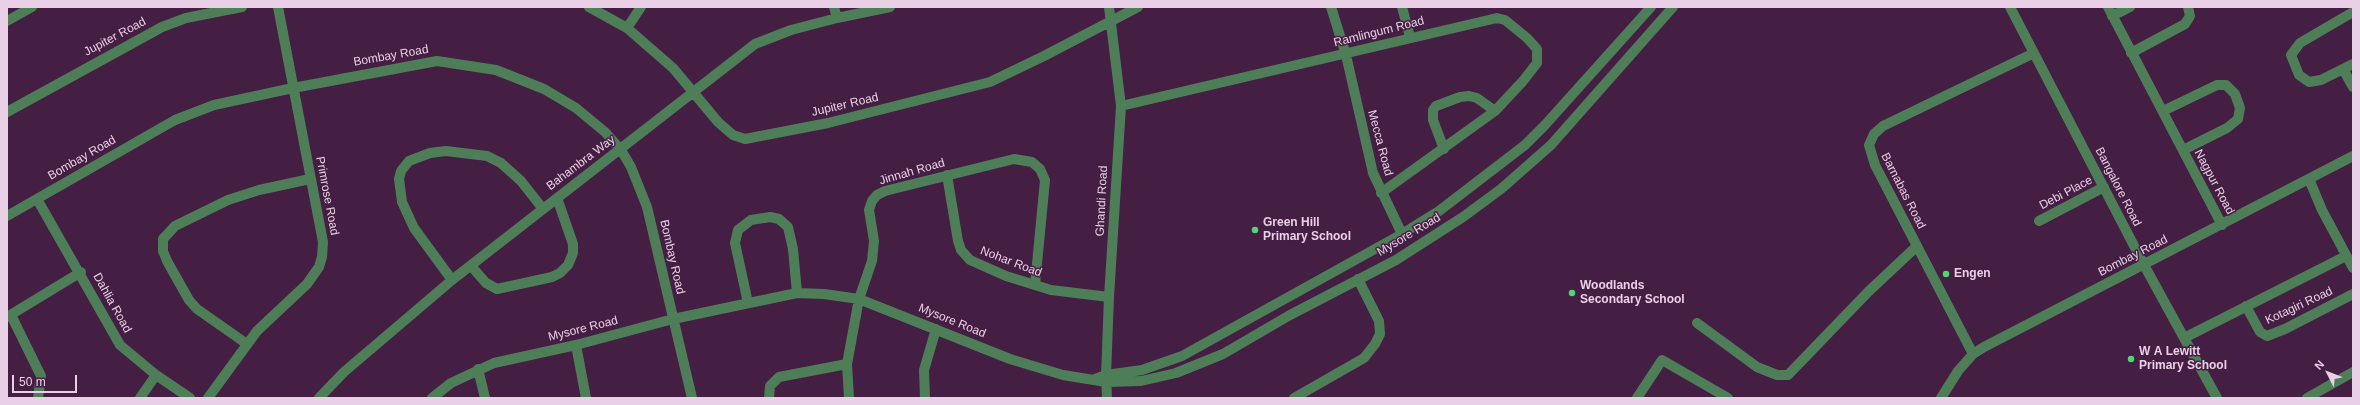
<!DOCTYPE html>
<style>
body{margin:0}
#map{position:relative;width:2360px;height:405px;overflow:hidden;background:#451e43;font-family:Helvetica,sans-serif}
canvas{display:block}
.frame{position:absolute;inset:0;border:8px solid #e9d0e6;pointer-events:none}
.north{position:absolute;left:2308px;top:353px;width:40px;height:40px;-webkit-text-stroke:3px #451e43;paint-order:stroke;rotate:312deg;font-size:11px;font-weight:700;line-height:16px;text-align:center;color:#e9d0e6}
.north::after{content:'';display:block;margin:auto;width:14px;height:18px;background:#e9d0e6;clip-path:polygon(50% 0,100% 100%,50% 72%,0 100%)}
.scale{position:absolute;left:12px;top:375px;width:65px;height:18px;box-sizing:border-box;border:2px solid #e9d0e6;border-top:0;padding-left:5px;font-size:12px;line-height:14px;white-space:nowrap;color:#e9d0e6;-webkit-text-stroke:3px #451e43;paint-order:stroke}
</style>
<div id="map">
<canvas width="2360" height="405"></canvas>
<div class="frame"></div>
<div class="north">N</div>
<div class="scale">50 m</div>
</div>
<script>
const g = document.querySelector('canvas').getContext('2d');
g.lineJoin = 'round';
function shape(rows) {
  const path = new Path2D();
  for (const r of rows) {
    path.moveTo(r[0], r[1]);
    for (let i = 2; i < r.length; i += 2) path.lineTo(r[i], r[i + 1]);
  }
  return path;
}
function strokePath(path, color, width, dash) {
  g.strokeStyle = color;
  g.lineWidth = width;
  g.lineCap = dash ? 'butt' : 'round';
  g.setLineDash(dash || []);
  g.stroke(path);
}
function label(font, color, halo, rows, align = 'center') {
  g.font = font + ' Helvetica,sans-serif';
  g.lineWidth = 3;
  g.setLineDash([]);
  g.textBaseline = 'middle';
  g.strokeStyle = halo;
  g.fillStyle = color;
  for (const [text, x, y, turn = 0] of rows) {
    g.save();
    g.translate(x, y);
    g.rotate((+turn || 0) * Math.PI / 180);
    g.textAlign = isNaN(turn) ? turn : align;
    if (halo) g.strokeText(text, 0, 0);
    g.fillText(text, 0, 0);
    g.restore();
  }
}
const minor = shape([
 [589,7,627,28,673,68,718,122,733,135,745,139,828,123,990,82,1044,56,1138,7],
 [834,7,837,18],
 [1331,7,1346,55,1373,173,1402,234],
 [1402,7,1410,37],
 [2010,7,2144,265,2217,398],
 [2108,7,2222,225],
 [2353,12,2300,43,2291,55,2299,75,2309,82,2321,80,2353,64],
 [2112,16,2130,7],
 [7,21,32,7],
 [627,28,641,7],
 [2131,53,2185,24,2190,16,2188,7],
 [2343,69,2353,87],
 [1121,106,1497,18,1505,20,1527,38,1537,49,1537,63,1523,81,1495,111,1381,193],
 [2163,111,2217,85,2226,85,2235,94,2240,108,2238,119,2227,128,2183,150],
 [7,112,162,27,186,18,242,7],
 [1444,149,1433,120,1433,110,1436,106,1460,97,1469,96,1477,98,1495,111],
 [947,175,958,241,961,250,970,260,1006,276,1051,290,1109,297],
 [2309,179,2322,210,2353,268],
 [37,199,120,345,156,375,190,398],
 [7,216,175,120,214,105,293,88,437,61,496,70,544,89,576,108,605,132,621,150,631,167,647,207,692,398],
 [2039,221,2104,187],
 [472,267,486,283,497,289,552,277,560,273,568,265,573,253,573,244,557,198],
 [452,280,414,228,402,202,399,179,401,171,409,161,430,153,446,151,487,156,501,163,521,181,543,209],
 [748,303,735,243,738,230,751,220,770,217,779,219,788,227,793,249,797,293],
 [2246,306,2260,332,2267,336,2285,329,2353,294],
 [11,315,41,376,38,398],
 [7,317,81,272],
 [1697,323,1757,367,1777,375,1788,375,1868,292,1917,246],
 [2184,338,2346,256],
 [247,344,197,309,189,300,167,261,163,251,163,239,175,226,228,200,259,190,310,179],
 [576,345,586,398],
 [1973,354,1875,165,1869,145,1874,134,1883,126,2034,53],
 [478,369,485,398],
 [1095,379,1106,375,1142,370,1182,356,1402,234,1439,211,1525,145,1545,125,1651,7],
 [140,398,156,375],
 [208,398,257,331,307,284,319,267,322,257,323,242,278,7],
 [319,398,344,372,452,280,755,44,791,30,837,18,890,7],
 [432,398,451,383,494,363,576,345,673,319,797,293,824,294,859,299,1010,359,1063,375,1106,382,1141,381,1176,373,1223,354,1290,315,1396,260,1463,217,1501,189,1551,145,1673,7],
 [769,398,770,386,779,377,847,364],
 [849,398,847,364,859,299,872,261,874,241,869,210,872,201,877,195,885,191,1014,159,1032,162,1040,169,1045,180,1035,285],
 [925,398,924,370,936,329],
 [1107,398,1106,375,1109,297,1121,106,1109,7],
 [1294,398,1364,358,1375,344,1380,334,1379,321,1358,279],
 [1637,398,1662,360,1728,398],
 [1941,398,1958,371,1973,354,1984,347,2353,156],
 [2307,398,2353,372]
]);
const markers = [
 [1255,230,4,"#4fd675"],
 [1946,274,4,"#4fd675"],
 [1572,293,4,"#4fd675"],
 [2131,359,4,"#4fd675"]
];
const streetNames = [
 ["Ramlingum Road",1379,32,-14],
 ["Jupiter Road",115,37,-28],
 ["Bombay Road",391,56,-10],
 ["Jupiter Road",845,105,-13],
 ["Mecca Road",1380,143,75],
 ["Bombay Road",82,158,-30],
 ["Bahambra Way",581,163,-37],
 ["Jinnah Road",912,172,-16],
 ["Nagpur Road",2214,182,62],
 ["Bangalore Road",2118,187,63],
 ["Barnabas Road",1903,191,63],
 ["Debi Place",2066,193,-28],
 ["Primrose Road",327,196,79],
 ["Ghandi Road",1102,201,-87],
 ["Mysore Road",1409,235,-31],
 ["Bombay Road",2133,256,-27],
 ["Bombay Road",672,257,77],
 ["Nohar Road",1011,262,21],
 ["Dahlia Road",112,303,61],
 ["Kotagiri Road",2299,306,-25],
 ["Mysore Road",952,321,22],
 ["Mysore Road",583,329,-14]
];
const poiNames = [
 ["Green Hill",1263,223],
 ["Primary School",1263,237],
 ["Engen",1954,274],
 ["Woodlands",1580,286],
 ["Secondary School",1580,300],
 ["W A Lewitt",2139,352],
 ["Primary School",2139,366]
];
strokePath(minor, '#4e7e57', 10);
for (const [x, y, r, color] of markers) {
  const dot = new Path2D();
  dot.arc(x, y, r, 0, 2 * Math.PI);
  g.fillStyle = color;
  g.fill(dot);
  strokePath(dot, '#451e43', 1.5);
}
label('12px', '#e9d0e6', '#451e43', streetNames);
label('bold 12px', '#e9d0e6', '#451e43', poiNames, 'left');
</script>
